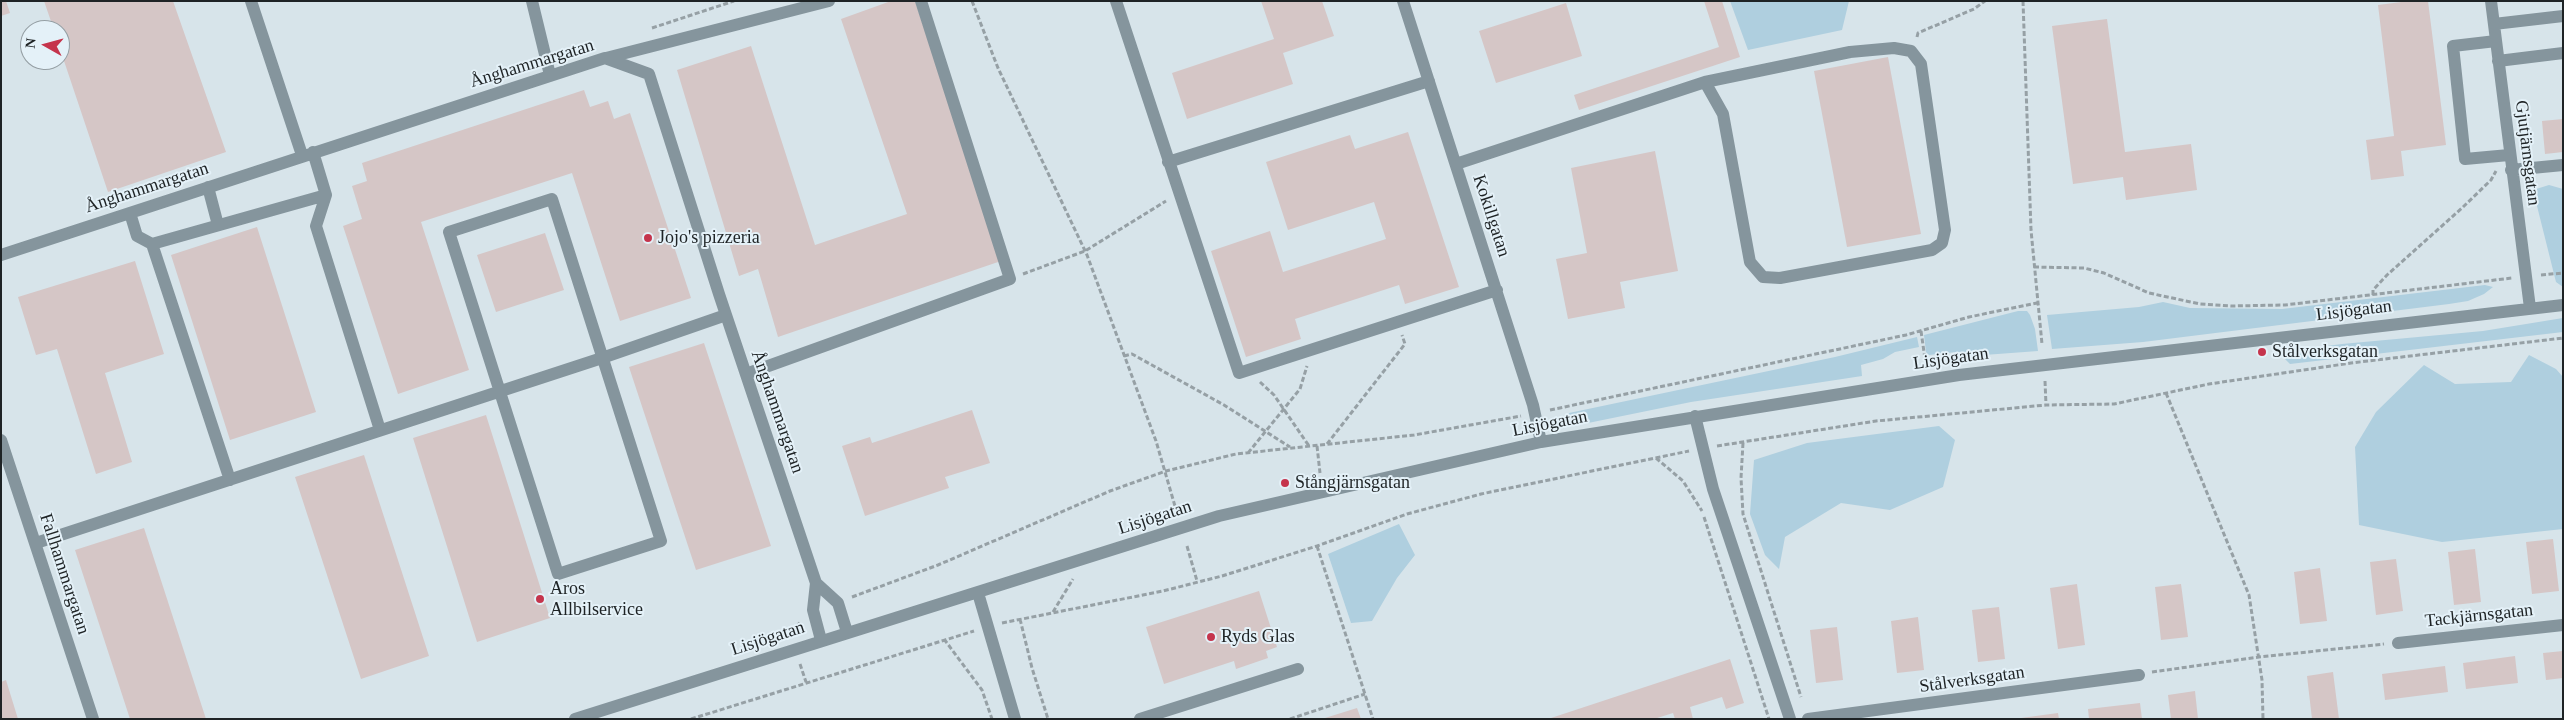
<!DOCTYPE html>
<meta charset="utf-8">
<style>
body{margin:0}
#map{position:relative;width:2564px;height:720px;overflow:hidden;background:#d7e4ea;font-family:"Times New Roman",serif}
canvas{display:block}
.frame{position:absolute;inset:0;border:2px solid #1e2325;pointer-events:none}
.north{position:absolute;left:20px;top:20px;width:50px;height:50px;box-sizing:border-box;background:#e4f1f8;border:1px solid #959fa4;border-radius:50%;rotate:277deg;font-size:14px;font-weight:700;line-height:20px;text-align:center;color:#1e2325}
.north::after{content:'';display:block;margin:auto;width:18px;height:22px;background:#c5344c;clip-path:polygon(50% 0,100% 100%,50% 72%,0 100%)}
</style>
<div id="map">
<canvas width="2564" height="720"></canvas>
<div class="frame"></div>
<div class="north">N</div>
</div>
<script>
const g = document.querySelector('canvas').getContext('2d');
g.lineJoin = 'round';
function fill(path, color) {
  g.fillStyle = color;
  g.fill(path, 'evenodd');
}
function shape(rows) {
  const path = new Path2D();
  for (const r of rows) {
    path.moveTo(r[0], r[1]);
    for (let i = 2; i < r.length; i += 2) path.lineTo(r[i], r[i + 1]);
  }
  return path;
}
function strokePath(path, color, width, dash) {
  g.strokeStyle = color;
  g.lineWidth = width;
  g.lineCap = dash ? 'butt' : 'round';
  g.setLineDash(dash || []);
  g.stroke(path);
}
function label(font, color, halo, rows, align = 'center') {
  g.font = font + ' "Times New Roman",serif';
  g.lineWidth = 4;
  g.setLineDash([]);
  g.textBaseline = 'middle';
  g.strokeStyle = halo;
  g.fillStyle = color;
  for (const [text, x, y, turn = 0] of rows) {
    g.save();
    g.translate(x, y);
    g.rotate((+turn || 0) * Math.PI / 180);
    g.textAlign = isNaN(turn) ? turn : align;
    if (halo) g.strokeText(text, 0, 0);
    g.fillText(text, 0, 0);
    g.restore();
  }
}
const green = shape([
 [1730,1,1849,1,1842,30,1748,50],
 [2549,185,2563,189,2563,287,2556,282,2533,190],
 [2485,285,2493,287,2484,294,2468,301,2449,304,2143,342,2052,349,2047,315,2139,307,2163,302,2190,308,2282,309],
 [2018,311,2027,311,2030,315,2035,329,2038,351,1957,357,1956,352,1929,355,1926,352,1924,335],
 [2563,318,2563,332,2290,364,2283,357,2312,348,2342,344,2483,331],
 [1917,337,1919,347,1895,352,1883,359,1861,365,1862,376,1691,402,1588,423,1580,423,1566,417,1569,413,1835,357],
 [2529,355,2556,369,2563,377,2563,529,2442,542,2359,525,2355,447,2376,412,2424,365,2455,384,2511,382],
 [1939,426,1955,440,1943,487,1890,510,1841,503,1785,537,1779,569,1765,555,1750,514,1754,460,1807,443],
 [1399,524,1415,555,1397,578,1372,621,1351,623,1328,554]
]);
const building = shape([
 [1,1,6,1,10,13,1,16],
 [44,1,173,1,226,152,108,192,60,49,60,30,54,30],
 [891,1,915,1,1001,261,778,337,758,269,739,276,677,70,751,46,815,245,907,214,841,19],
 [1261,1,1322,1,1334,36,1283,53,1293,84,1187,119,1172,73,1274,39],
 [1704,1,1722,1,1740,57,1579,110,1574,95,1719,47],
 [2409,1,2428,1,2446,145,2401,151,2404,176,2371,180,2366,140,2394,136,2378,5],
 [1566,3,1582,56,1496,83,1479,31],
 [2107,19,2125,152,2191,144,2197,190,2126,200,2123,177,2073,184,2052,26],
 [1888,57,1921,234,1847,247,1814,71],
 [584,90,590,107,608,101,614,119,630,113,691,298,620,321,572,173,421,222,469,370,398,394,343,226,362,219,352,186,367,181,362,163],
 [2563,119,2563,152,2545,154,2542,121],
 [1408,132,1459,287,1405,304,1399,285,1295,319,1301,339,1246,357,1211,251,1270,231,1283,272,1386,239,1374,202,1288,230,1266,162,1350,135,1355,149],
 [1655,151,1678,271,1620,282,1625,308,1568,319,1556,259,1587,253,1571,168],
 [257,227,316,412,230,440,171,255],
 [545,233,564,290,496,312,477,255],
 [135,261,164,354,105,373,132,462,96,474,57,349,36,355,18,297],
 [704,343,771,546,696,570,629,367],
 [972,410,990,463,945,477,949,488,865,516,842,446,870,437,872,443],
 [486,415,550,618,477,642,413,438],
 [364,455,429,656,361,679,295,477],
 [144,528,206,719,130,719,75,550],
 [2553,539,2559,591,2532,594,2526,542],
 [2475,549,2481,602,2454,605,2448,552],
 [2396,559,2403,611,2376,615,2370,562],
 [2320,568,2327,621,2300,624,2294,572],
 [2077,584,2085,645,2058,649,2050,588],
 [2181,584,2188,637,2161,640,2155,587],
 [1259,591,1277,647,1266,651,1268,658,1236,669,1234,661,1164,684,1146,627],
 [1999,607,2005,659,1978,662,1972,610],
 [1918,617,1924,670,1897,673,1891,621],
 [1837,627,1843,680,1816,683,1810,630],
 [2563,651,2563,678,2546,680,2543,653],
 [2515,656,2518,683,2466,689,2463,663],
 [1730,659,1744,703,1726,709,1722,697,1690,707,1693,719,1675,719,1673,713,1654,719,1548,719],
 [2445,666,2448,692,2385,700,2382,674],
 [2333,672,2339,719,2312,719,2307,676],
 [6,680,18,719,1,719,1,682],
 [2195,691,2198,719,2171,719,2168,695],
 [2140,703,2142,719,2089,719,2088,709],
 [1357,708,1361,719,1325,719,1325,718],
 [2058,713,2059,719,2021,719,2021,718]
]);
const path = shape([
 [972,1,998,68,1087,255,1156,441,1177,513],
 [2023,1,2031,230,2042,344],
 [652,28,734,1],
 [1917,37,1918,33,1974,9,1985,1],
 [2034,267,2084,268,2104,273,2149,293,2200,304,2231,306,2285,305,2512,278],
 [1023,274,1085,251,1166,201],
 [2541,275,2563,273],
 [2373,295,2373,290,2387,275,2462,208,2491,180,2496,171],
 [1921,331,1925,359],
 [1124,356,1132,354,1224,405,1290,447],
 [2045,381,2046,405],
 [1260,382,1274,395,1309,446],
 [2166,393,2249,595,2262,680,2263,719],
 [1550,410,1906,335,1969,317,2037,303],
 [1743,443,1741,478,1743,514,1801,697],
 [1327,444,1405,344,1402,335],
 [1317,446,1320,473],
 [1717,446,1876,421,2046,405,2114,404,2209,384,2351,363,2563,338],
 [1248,453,1300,389,1307,366],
 [1656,458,1683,481,1702,511],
 [1704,517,1769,719],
 [1187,546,1197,581],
 [1317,546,1373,719],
 [852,597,938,565,1110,491,1166,471,1236,454,1414,435,1521,416],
 [1053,612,1073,579],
 [1020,619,1032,668,1048,719],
 [1002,623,1163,591,1222,576,1317,546,1407,514,1481,494,1689,451],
 [793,633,800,622],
 [944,639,982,690,992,719],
 [800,664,806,682],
 [2152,672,2259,657,2384,644],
 [691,719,974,631],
 [1290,719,1365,694]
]);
const minor = shape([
 [251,1,302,155],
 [532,1,550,75],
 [1116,1,1239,373,1497,290],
 [1403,1,1533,405,1541,442],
 [2491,1,2530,308],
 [2494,24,2563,16],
 [2496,41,2453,46,2465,159,2509,155],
 [606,58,829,1],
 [2498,61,2563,53],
 [313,152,326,195,316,226,380,430],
 [1168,162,1429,81],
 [1456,164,1705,82,1850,52,1894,48,1911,51,1921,64,1945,230,1942,243,1932,250,1780,278,1763,277,1750,262,1723,114,1705,82],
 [2511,170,2563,165],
 [208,187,218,225],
 [552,199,661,541,558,574,449,232,552,199],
 [130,213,137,236,152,244,230,480],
 [152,244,326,195],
 [1,255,605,58,649,74,719,294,816,583,813,610,821,640],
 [746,374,1010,279,921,1],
 [1695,416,1713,489,1790,719],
 [1,440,93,719],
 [36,543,602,358,726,315],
 [816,583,838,603,847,632],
 [978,593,1015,719],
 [2398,643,2563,625],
 [575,719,1219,516,1541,442,1959,375,2563,305],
 [1140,719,1298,669],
 [1808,719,2139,675]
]);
const markers = [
 [648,238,5,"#c5344c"],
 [2262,352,5,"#c5344c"],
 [1285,483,5,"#c5344c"],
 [540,599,5,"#c5344c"],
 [1211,637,5,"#c5344c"]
];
const streetNames = [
 ["Ånghammargatan",532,64,-17],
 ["Gjutjärnsgatan",2527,153,83],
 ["Ånghammargatan",147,188,-18],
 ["Kokillgatan",1491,216,72],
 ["Lisjögatan",2354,311,-7],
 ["Lisjögatan",1951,359,-8],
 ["Ånghammargatan",777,412,71],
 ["Lisjögatan",1550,424,-11],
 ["Lisjögatan",1155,518,-18],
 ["Fallhammargatan",64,574,72],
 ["Tackjärnsgatan",2479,616,-6],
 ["Lisjögatan",768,639,-18],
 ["Stålverksgatan",1972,680,-8]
];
const poiNames = [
 ["Jojo's pizzeria",658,238],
 ["Stålverksgatan",2272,352],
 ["Stångjärnsgatan",1295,483],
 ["Aros",550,589],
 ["Allbilservice",550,610],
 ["Ryds Glas",1221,637]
];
fill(green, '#afcfdf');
fill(building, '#d5c6c6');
strokePath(path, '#96a0a5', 3, [5, 2.5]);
strokePath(minor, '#85959d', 12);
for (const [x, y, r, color] of markers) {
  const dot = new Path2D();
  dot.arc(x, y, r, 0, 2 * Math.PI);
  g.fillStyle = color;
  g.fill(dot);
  strokePath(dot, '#e4f1f8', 2);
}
label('18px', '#1e2325', '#e4f1f8', streetNames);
label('18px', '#1e2325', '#e4f1f8', poiNames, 'left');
</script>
